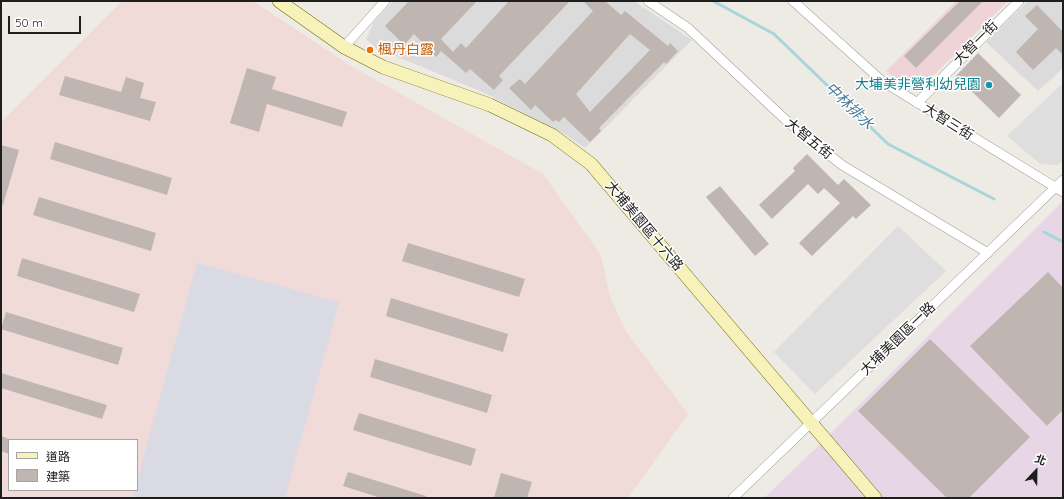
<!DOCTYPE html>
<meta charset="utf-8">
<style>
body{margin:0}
#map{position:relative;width:1064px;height:499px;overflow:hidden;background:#eeeae4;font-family:Quicksand,"Noto Sans TC",sans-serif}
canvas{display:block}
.frame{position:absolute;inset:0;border:2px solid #1e1e1e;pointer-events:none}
.legend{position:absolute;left:8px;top:439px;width:130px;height:52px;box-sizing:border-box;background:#fff;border:1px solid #a5a5a5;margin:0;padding:5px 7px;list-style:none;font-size:12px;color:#1e1e1e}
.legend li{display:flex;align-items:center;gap:8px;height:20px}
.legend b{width:20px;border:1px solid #a5a5a5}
.north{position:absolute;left:1016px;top:451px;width:40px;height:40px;-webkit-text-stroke:3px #fff;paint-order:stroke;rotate:22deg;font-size:11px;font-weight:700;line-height:16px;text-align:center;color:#1e1e1e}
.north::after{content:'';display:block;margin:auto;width:14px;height:18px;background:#1e1e1e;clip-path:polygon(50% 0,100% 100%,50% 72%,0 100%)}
.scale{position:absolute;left:8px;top:16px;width:73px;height:18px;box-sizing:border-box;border:2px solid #1e1e1e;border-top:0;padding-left:5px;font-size:12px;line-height:14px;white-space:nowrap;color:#1e1e1e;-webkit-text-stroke:3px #fff;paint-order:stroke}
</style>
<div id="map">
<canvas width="1064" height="499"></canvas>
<div class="frame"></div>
<ul class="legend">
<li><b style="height:5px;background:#f7f1ba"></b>道路</li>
<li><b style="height:11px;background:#bfb5b1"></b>建築</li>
</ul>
<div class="north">北</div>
<div class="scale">50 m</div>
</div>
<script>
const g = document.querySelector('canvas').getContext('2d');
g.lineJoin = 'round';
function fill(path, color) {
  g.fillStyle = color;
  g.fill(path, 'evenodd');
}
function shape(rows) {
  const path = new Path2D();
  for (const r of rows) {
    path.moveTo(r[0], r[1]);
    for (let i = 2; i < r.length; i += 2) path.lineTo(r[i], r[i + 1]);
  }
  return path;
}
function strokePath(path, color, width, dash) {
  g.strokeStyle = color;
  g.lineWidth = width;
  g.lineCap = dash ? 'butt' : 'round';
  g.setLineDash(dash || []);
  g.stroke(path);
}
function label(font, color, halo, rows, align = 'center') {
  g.font = font + ' Quicksand,"Noto Sans TC",sans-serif';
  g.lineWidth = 3;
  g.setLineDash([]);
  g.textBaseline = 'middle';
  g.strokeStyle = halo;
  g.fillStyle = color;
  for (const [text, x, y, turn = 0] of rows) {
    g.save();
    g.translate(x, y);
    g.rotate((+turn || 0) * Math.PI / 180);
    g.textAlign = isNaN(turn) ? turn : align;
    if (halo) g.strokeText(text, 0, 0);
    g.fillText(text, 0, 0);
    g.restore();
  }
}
const residential = shape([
 [393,1,634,1,692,40,585,148,568,136,485,93,376,48,366,39,374,22],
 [1028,1,1063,1,1063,68,1038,91,986,42]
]);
const commercial = shape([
 [956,1,1008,1,929,80,920,85,901,84,886,71]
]);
const industrial = shape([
 [1063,201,1063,498,764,498,813,451]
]);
const military = shape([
 [122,1,253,1,351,66,543,174,601,255,610,297,625,330,688,414,628,498,1,498,1,122],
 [9,440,137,440,137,490,9,490]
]);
const parking = shape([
 [1063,83,1063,161,1058,165,1040,164,1007,136],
 [898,226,946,271,815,394,774,352]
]);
const plaza = shape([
 [197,263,339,302,285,498,132,498,135,490,137,490,137,481]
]);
const stream = shape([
 [713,1,774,34,888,144,994,199],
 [1044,232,1063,242]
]);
const building = shape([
 [409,1,477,1,441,39,453,52,461,43,466,48,509,1,570,1,499,76,503,80,494,90,470,69,466,73,441,51,436,57,414,34,404,45,385,26],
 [583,1,605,1,621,15,625,11,668,46,670,43,678,51,666,64,664,62,599,128,601,131,590,142,564,117,559,122,556,120,553,122,535,105,531,110,509,88,520,79,525,84,593,11],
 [630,34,650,50,590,112,576,94],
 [960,1,983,1,916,68,904,56],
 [1037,5,1063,32,1063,55,1056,48,1033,70,1016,52,1038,29,1025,16],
 [978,53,1021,95,999,118,956,76],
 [247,68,276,77,272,89,347,112,342,127,267,104,259,132,230,123],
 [65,76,121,92,126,77,144,83,140,98,156,102,150,121,59,95],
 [55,142,172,178,167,195,50,159],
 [1,145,19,150,3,205,1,205],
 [807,154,838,185,844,179,871,205,856,219,853,216,812,256,799,243,840,203,824,188,818,194,808,184,772,219,759,205,795,171,793,168],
 [720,186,769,244,755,256,706,197],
 [39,197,156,233,151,251,33,215],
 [408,243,525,279,519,297,402,261],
 [22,258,140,294,134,312,17,276],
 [1048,272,1063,288,1063,410,1047,426,970,346],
 [391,298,508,334,503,352,386,316],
 [6,312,123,348,118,365,1,329],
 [930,339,1030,437,969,498,947,498,858,411],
 [375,359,492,395,487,413,370,377],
 [1,373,107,405,102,419,1,388],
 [359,413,476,449,471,466,353,430],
 [1,436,9,439,9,454,1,451],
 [348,472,426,496,426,498,381,498,343,486],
 [501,473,532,482,527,498,494,498]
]);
const street = shape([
 [648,1,688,28,790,124,842,165,988,253],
 [793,1,882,81,1063,192],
 [344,47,385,1],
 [917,103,1019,1],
 [733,498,1063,180]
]);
const secondary = shape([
 [279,1,344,47,383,67,490,105,552,135,591,164,875,498]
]);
const markers = [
 [370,50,4,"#e8710a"],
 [989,85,4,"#0f9aa8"]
];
const streetNames = [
 ["大智一街",976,43,-45],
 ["大智三街",948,122,32],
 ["大智五街",809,139,39],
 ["大埔美園區十六路",644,226,50],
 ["大埔美園區一路",898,339,-44]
];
const foodNames = [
 ["楓丹白露",378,50]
];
const cultureNames = [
 ["大埔美非營利幼兒園",981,85]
];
const waterNames = [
 ["中林排水",849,106,44]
];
fill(residential, '#dcdbdb');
fill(commercial, '#efd4d7');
fill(industrial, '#e7d6e6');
fill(military, '#f0dbd8');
fill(parking, '#dedede');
fill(plaza, '#d9dae4');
strokePath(stream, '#a6d6da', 3);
fill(building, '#bfb5b1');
strokePath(street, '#9f9f9f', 10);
strokePath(secondary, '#706d09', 14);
strokePath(street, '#fff', 9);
strokePath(secondary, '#f7f1ba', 13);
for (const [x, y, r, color] of markers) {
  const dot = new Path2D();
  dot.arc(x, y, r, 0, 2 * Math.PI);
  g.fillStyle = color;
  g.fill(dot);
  strokePath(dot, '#fff', 1.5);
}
label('14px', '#1e1e1e', '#fff', streetNames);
label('14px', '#c56008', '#fff', foodNames, 'left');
label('14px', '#0d838f', '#fff', cultureNames, 'right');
label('italic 15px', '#487c9a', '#fff', waterNames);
</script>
